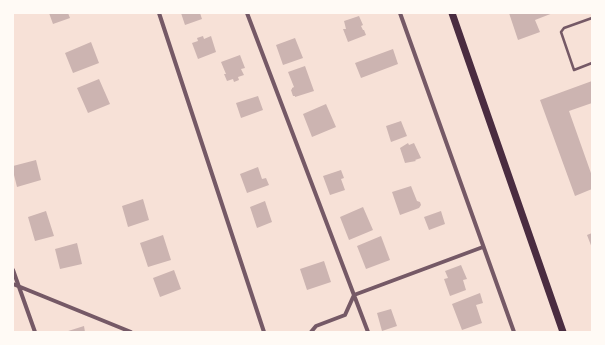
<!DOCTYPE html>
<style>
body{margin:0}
#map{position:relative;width:605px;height:345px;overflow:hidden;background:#f7e1d7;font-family:"Source Sans 3",sans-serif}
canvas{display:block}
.frame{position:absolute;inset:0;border:14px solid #fffaf5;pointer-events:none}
</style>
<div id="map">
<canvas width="605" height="345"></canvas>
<div class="frame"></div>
</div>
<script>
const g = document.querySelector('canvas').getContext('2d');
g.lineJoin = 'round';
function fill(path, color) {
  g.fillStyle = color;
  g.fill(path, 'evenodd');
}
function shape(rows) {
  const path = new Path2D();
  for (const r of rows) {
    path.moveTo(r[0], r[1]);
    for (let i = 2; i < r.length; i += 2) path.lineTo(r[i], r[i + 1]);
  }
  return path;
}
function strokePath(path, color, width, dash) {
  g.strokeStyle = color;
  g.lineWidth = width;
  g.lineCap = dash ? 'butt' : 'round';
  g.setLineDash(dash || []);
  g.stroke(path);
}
const building = shape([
 [49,13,68,13,70,18,53,24],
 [181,13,200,13,202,19,185,25],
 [509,13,553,13,535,20,540,32,518,40],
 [359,16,363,25,361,26,363,30,364,30,366,35,348,42,343,29,346,29,344,21],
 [203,36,204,39,211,36,216,52,198,59,192,43,198,41,197,38],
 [295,38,303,58,283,65,276,45],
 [91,42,99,63,73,73,65,53],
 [393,49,398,64,361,78,355,63],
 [240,55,245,68,241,69,244,75,238,77,239,80,234,82,233,79,227,81,224,74,226,74,221,62],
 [305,66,314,91,295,97,295,96,293,96,291,90,292,89,292,88,294,87,288,72],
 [99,79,110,104,88,113,77,88],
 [592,81,592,103,569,111,592,176,592,189,575,196,540,100],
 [258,96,263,110,241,118,236,103],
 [326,104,336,127,312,137,303,114],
 [401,121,407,136,391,142,386,126],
 [408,143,409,145,414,143,421,158,415,160,416,161,405,163,400,148],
 [36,160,41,180,17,187,13,171,13,166],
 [258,167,262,179,266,178,269,185,247,193,240,174],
 [341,170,344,178,341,179,345,190,330,195,323,176],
 [411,186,417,201,420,202,421,205,419,208,400,215,392,192],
 [143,199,149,220,128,227,122,206],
 [265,201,272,222,257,228,250,207],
 [363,207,373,230,349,240,340,217],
 [46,211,54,236,35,241,28,217],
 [441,211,445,224,429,230,424,217],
 [592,233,592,248,587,235],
 [163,235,171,260,148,267,140,243],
 [381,236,390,260,366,269,357,246],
 [77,243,82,264,60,269,55,249],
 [324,261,331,282,307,290,300,269],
 [461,265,467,279,463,280,466,290,450,296,444,279,448,278,445,271],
 [174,270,181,289,160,297,153,278],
 [480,293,483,303,476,305,482,323,462,330,452,304],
 [391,309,397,326,382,331,377,313],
 [84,326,85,332,65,332]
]);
const service = shape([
 [592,18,564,28,561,32,574,70,592,63]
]);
const minor = shape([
 [159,13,264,332],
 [247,13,368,332],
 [400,13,514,332],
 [13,270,35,332],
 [13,284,131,332],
 [311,332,316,326,345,315,354,295,483,247]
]);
const secondary = shape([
 [452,13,563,332]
]);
fill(building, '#ccb4b1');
strokePath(service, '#755966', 2.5);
strokePath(minor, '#755966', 4);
strokePath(secondary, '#4a2c40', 7);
</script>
